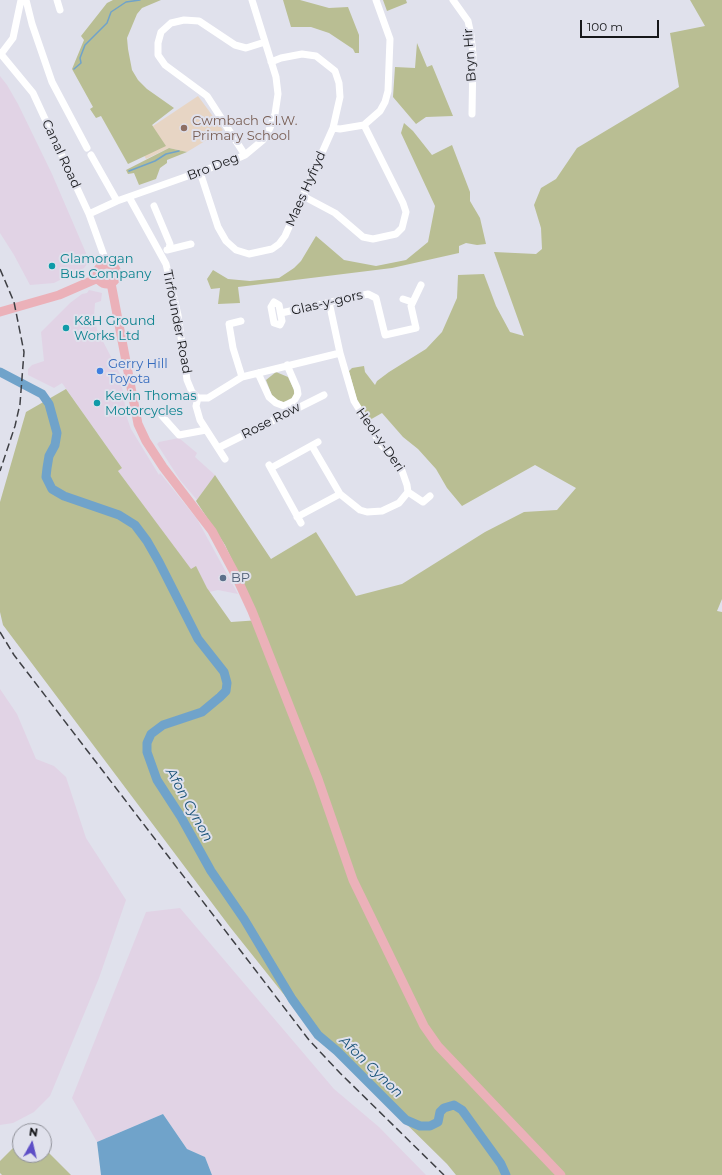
<!DOCTYPE html>
<style>
body{margin:0}
#map{position:relative;width:722px;height:1175px;overflow:hidden;background:#e0e1ec;font-family:Montserrat,sans-serif}
canvas{display:block}
.north{position:absolute;left:12px;top:1123px;width:40px;height:40px;box-sizing:border-box;background:#e0e1ec;border:1px solid #8f9098;border-radius:50%;rotate:8deg;font-size:11px;font-weight:700;line-height:16px;text-align:center;color:#16171a}
.north::after{content:'';display:block;margin:auto;width:14px;height:18px;background:#5d4ec6;clip-path:polygon(50% 0,100% 100%,50% 72%,0 100%)}
.scale{position:absolute;left:580px;top:20px;width:79px;height:18px;box-sizing:border-box;border:2px solid #16171a;border-top:0;padding-left:5px;font-size:12px;line-height:14px;white-space:nowrap;color:#16171a;-webkit-text-stroke:3px #e0e1ec;paint-order:stroke}
</style>
<div id="map">
<canvas width="722" height="1175"></canvas>
<div class="north">N</div>
<div class="scale">100 m</div>
</div>
<script>
const g = document.querySelector('canvas').getContext('2d');
g.lineJoin = 'round';
function fill(path, color) {
  g.fillStyle = color;
  g.fill(path, 'evenodd');
}
function shape(rows) {
  const path = new Path2D();
  for (const r of rows) {
    if (r.length === 3) {
      path.moveTo(r[0] + r[2], r[1]);
      path.arc(r[0], r[1], r[2], 0, 2 * Math.PI);
      continue;
    }
    path.moveTo(r[0], r[1]);
    for (let i = 2; i < r.length; i += 2) path.lineTo(r[i], r[i + 1]);
  }
  return path;
}
function strokePath(path, color, width, dash) {
  g.strokeStyle = color;
  g.lineWidth = width;
  g.lineCap = dash ? 'butt' : 'round';
  g.setLineDash(dash || []);
  g.stroke(path);
}
function label(font, color, halo, rows, align = 'center') {
  g.font = font + ' Montserrat,sans-serif';
  g.lineWidth = 4;
  g.setLineDash([]);
  g.textBaseline = 'middle';
  g.strokeStyle = halo;
  g.fillStyle = color;
  for (const [text, x, y, turn = 0] of rows) {
    g.save();
    g.translate(x, y);
    g.rotate((+turn || 0) * Math.PI / 180);
    g.textAlign = isNaN(turn) ? turn : align;
    if (halo) g.strokeText(text, 0, 0);
    g.fillText(text, 0, 0);
    g.restore();
  }
}
const industrial = shape([
 [0,76,7,85,18,104,52,174,86,253,88,263,84,268,54,283,30,285,14,255,0,233],
 [89,290,102,293,101,301,95,303,94,316,97,330,120,374,127,418,131,429,159,475,160,473,197,519,238,594,218,590,209,592,196,567,191,570,118,471,122,468,62,383,54,388,28,375,28,369,32,365,44,361,41,332,70,303,82,294,87,293],
 [179,438,197,453,195,457,215,475,197,500,180,480,157,444,159,442],
 [0,689,17,714,36,759,54,766,66,777,86,838,126,900,99,978,50,1096,34,1112,13,1123,0,1125],
 [180,908,334,1089,379,1127,426,1175,212,1175,205,1157,187,1149,163,1114,97,1142,72,1098,146,912]
]);
const education = shape([
 [198,96,223,130,187,152,169,148,146,159,133,135,152,125,153,126]
]);
const green = shape([
 [113,0,161,0,142,8,137,14,127,38,128,49,132,70,138,80,147,89,174,108,152,125,166,146,128,164,101,116,96,118,90,109,93,107,72,69,84,40,81,36,107,3],
 [283,0,300,0,329,8,348,7,359,35,359,53,355,53,353,49,329,33,311,27,291,27],
 [383,0,406,0,407,3,387,11],
 [690,0,722,0,722,599,717,611,722,612,722,1175,456,1175,447,1164,317,1036,230,927,3,625,0,612,0,502,26,412,66,389,122,468,118,471,191,569,196,566,207,588,231,622,260,620,225,545,196,501,215,475,271,559,316,532,356,596,402,584,485,532,524,512,557,510,576,488,535,465,462,506,447,488,436,469,418,449,403,437,382,413,368,421,357,400,349,371,352,368,364,366,365,372,375,385,377,381,389,372,426,349,442,332,457,298,458,275,484,274,496,306,510,332,524,336,494,252,536,254,542,249,541,228,534,205,541,188,556,179,577,148,679,87,670,33,705,26],
 [417,43,427,67,432,65,453,116,426,117,416,124,393,97,395,67,415,68],
 [404,123,413,131,432,155,452,145,470,192,470,201,480,218,486,244,477,245,466,243,459,246,459,253,392,268,238,287,240,303,218,304,220,288,211,289,207,279,213,270,228,279,250,281,279,278,294,268,301,261,316,236,344,260,376,266,406,260,428,242,435,206,401,133],
 [169,148,187,152,167,160,167,163,160,168,156,179,139,185,134,173,128,174,126,170],
 [276,372,288,377,294,390,294,396,290,401,283,402,273,398,266,380],
 [20,1141,20,1155,44,1155,44,1148,71,1175,2,1175,0,1173,0,1161]
]);
const water = shape([
 [163,1114,187,1149,205,1157,212,1175,101,1175,97,1142]
]);
const stream = shape([
 [74,69,81,63,80,58,85,45,107,23,111,12,126,2,140,0],
 [129,171,155,161,166,154,179,151]
]);
const river = shape([
 [0,372,42,394,49,404,57,433,55,445,49,456,47,468,46,477,52,489,64,496,119,515,135,525,147,541,159,562,198,639,224,672,227,683,226,691,220,697,202,712,163,725,151,734,147,743,147,752,157,780,181,817,211,871,244,919,292,999,318,1035,337,1051,406,1120,420,1126,430,1126,438,1122,440,1112,444,1108,454,1105,462,1110,501,1164,506,1175]
]);
const minor = shape([
 [26,0,32,24,52,82,87,148],
 [57,0,60,10],
 [453,0,468,21,471,35,473,55,472,114],
 [0,53,33,93,89,214,107,264],
 [1,54,13,38,21,0],
 [333,128,340,129,364,125,380,111,385,102,388,91,390,39,376,0],
 [91,155,117,201],
 [245,155,207,96,165,65,158,55,158,43,161,32,171,23,184,20,199,21,235,45,246,48,265,42],
 [200,172,218,227,226,241,236,250,249,254,272,249,279,244,285,236,333,128,340,97,339,83,335,71,316,56,302,54,281,58,271,62],
 [303,196,335,213,363,237,373,239,396,234,402,228,406,212,403,203,364,125],
 [129,197,166,264,178,315,187,380,192,392,198,398,196,406,200,420,225,459],
 [154,206,170,244,169,249],
 [89,214,117,201,236,159,245,155,263,140,270,128,275,114,278,94,276,77,252,0],
 [167,250,191,244],
 [403,299,412,302],
 [274,302,279,305,282,321,280,325,274,323,271,307,274,302],
 [281,313,368,294,376,298,385,335,416,328,411,306,421,285],
 [241,321,229,324,233,348,242,377],
 [258,373,269,397,276,403,284,406,294,401,298,394,297,388,287,365],
 [198,398,208,398,242,377,340,353],
 [162,416,179,435,206,430],
 [312,446,340,494,360,510,367,512,382,511,399,503,408,492,407,485,401,468,380,443,354,401,340,353,329,302],
 [218,448,324,395],
 [269,465,301,523],
 [271,468,318,442],
 [408,492,423,502,430,496],
 [297,517,340,494]
]);
const major = shape([
 [107,274,10],
 [111,283,138,424,146,441,163,467,212,531,234,572,252,611,318,779,353,880,424,1026,438,1046,561,1175],
 [0,312,59,295,98,278]
]);
const rail = shape([
 [0,269,14,302,24,352,20,404,15,426,0,471],
 [0,632,14,655,309,1040,340,1073,444,1175]
]);
const markers = [
 [184,128,4,"#8d6e63"],
 [52,266,4,"#0f9aa8"],
 [66,328,4,"#0f9aa8"],
 [100,371,4,"#3f7fe0"],
 [97,403,4,"#0f9aa8"],
 [223,578,4,"#5c6f8a"]
];
const streetNames = [
 ["Bryn Hir",470,55,-94],
 ["Canal Road",61,154,65],
 ["Bro Deg",213,167,-21],
 ["Maes Hyfryd",306,189,-66],
 ["Glas-y-gors",327,303,-13],
 ["Tirfounder Road",177,322,79],
 ["Rose Row",271,421,-27],
 ["Heol-y-Deri",380,440,55]
];
const educationNames = [
 ["Cwmbach C.I.W.",192,121],
 ["Primary School",192,136]
];
const cultureNames = [
 ["Glamorgan",60,259],
 ["Bus Company",60,274],
 ["K&H Ground",74,321],
 ["Works Ltd",74,336],
 ["Kevin Thomas",105,396],
 ["Motorcycles",105,411]
];
const shopNames = [
 ["Gerry Hill",108,364],
 ["Toyota",108,379]
];
const serviceNames = [
 ["BP",231,578]
];
const waterNames = [
 ["Afon Cynon",189,805,61],
 ["Afon Cynon",371,1067,44]
];
fill(industrial, '#e1d3e5');
fill(education, '#e7d5c4');
fill(green, '#b9be93');
fill(water, '#70a3ca');
strokePath(stream, '#70a3ca', 1.5);
strokePath(river, '#70a3ca', 9);
strokePath(minor, '#fff', 7);
strokePath(major, '#ebb1b9', 9);
strokePath(rail, '#3f4045', 1.5, [8, 4]);
for (const [x, y, r, color] of markers) {
  const dot = new Path2D();
  dot.arc(x, y, r, 0, 2 * Math.PI);
  g.fillStyle = color;
  g.fill(dot);
  strokePath(dot, '#e0e1ec', 1.5);
}
label('13px', '#16171a', '#e0e1ec', streetNames);
label('13px', '#785e54', '#e0e1ec', educationNames, 'left');
label('13px', '#0d838f', '#e0e1ec', cultureNames, 'left');
label('13px', '#366cbe', '#e0e1ec', shopNames, 'left');
label('13px', '#4e5e75', '#e0e1ec', serviceNames, 'left');
label('italic 14px', '#165177', '#e0e1ec', waterNames);
</script>
